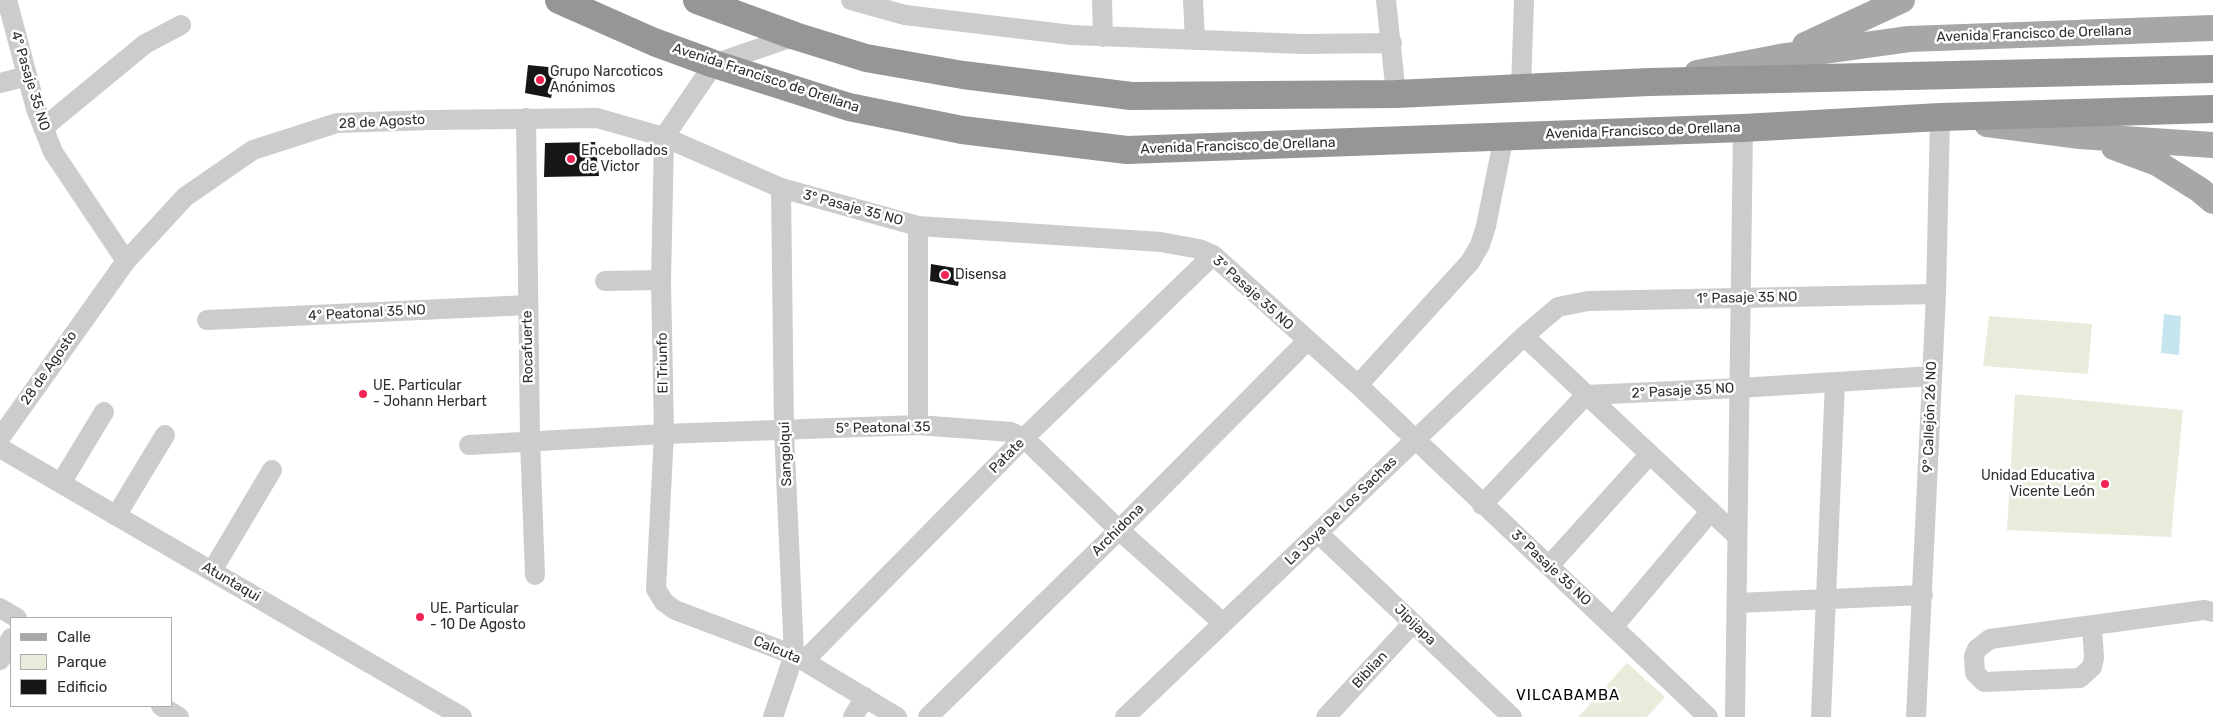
<!DOCTYPE html>
<meta charset="utf-8">
<style>
body{margin:0}
#map{position:relative;width:2213px;height:717px;overflow:hidden;background:#fff;font-family:Rubik,sans-serif}
canvas{display:block}
.legend{position:absolute;left:10px;top:617px;width:162px;height:90px;box-sizing:border-box;background:#fff;border:1px solid #acacac;margin:0;padding:6px 9px;list-style:none;font-size:15px;color:#2f2f2f}
.legend li{display:flex;align-items:center;gap:10px;height:25px}
.legend b{width:25px;border:1px solid #acacac}
</style>
<div id="map">
<canvas width="2213" height="717"></canvas>
<ul class="legend">
<li><b style="height:6px;background:#a7a7a7"></b>Calle</li>
<li><b style="height:14px;background:#e8eddb"></b>Parque</li>
<li><b style="height:14px;background:#161616"></b>Edificio</li>
</ul>
</div>
<script>
const g = document.querySelector('canvas').getContext('2d');
g.lineJoin = 'round';
function fill(path, color) {
  g.fillStyle = color;
  g.fill(path, 'evenodd');
}
function shape(rows) {
  const path = new Path2D();
  for (const r of rows) {
    path.moveTo(r[0], r[1]);
    for (let i = 2; i < r.length; i += 2) path.lineTo(r[i], r[i + 1]);
  }
  return path;
}
function strokePath(path, color, width, dash) {
  g.strokeStyle = color;
  g.lineWidth = width;
  g.lineCap = dash ? 'butt' : 'round';
  g.setLineDash(dash || []);
  g.stroke(path);
}
function label(font, color, halo, rows, align = 'center') {
  g.font = font + ' Rubik,sans-serif';
  g.lineWidth = 5;
  g.setLineDash([]);
  g.textBaseline = 'middle';
  g.strokeStyle = halo;
  g.fillStyle = color;
  for (const [text, x, y, turn = 0] of rows) {
    g.save();
    g.translate(x, y);
    g.rotate((+turn || 0) * Math.PI / 180);
    g.textAlign = isNaN(turn) ? turn : align;
    if (halo) g.strokeText(text, 0, 0);
    g.fillText(text, 0, 0);
    g.restore();
  }
}
const green = shape([
 [1989,316,2092,324,2088,374,1983,366],
 [2015,394,2183,410,2171,537,2007,530],
 [1627,663,1665,697,1647,717,1578,717]
]);
const water = shape([
 [2164,314,2181,316,2179,355,2161,353]
]);
const building = shape([
 [528,65,558,68,551,98,525,93],
 [595,142,599,176,544,177,545,143],
 [931,264,961,269,958,286,930,281]
]);
const minor = shape([
 [7,0,36,109,53,152,126,261],
 [851,0,905,15,1072,35,1303,44,1392,43],
 [1102,0,1103,37],
 [1193,0,1195,40],
 [1386,0,1396,94],
 [0,83,27,76],
 [1521,88,1524,0],
 [526,118,530,440,535,575],
 [43,128,145,44,181,25],
 [605,281,661,280],
 [207,320,528,305],
 [1524,336,1737,536],
 [1358,385,1470,262,1480,245,1486,226,1504,136],
 [918,425,918,226],
 [0,438,126,261,185,197,253,150,337,123,431,120,597,118,664,137,714,64,795,36],
 [469,445,664,434,918,425,1011,432,1024,438,1119,530,1223,623],
 [0,448,462,717],
 [61,483,104,412],
 [1482,505,1586,395,1739,388,1932,376],
 [116,516,165,435],
 [1318,533,1512,717],
 [1549,566,1650,454],
 [212,571,272,470],
 [1737,603,1923,595],
 [0,608,17,618],
 [2092,626,2094,658,2092,667,2080,678,1984,682,1975,673,1974,656,1977,649,1990,639,2204,610,2213,612],
 [1613,627,1711,511],
 [0,660,11,638],
 [804,661,1024,438,1213,255],
 [161,706,179,717],
 [773,717,794,655,784,430,781,188],
 [853,717,865,697],
 [897,717,794,655,675,610,664,602,656,589,664,434,661,280,664,137,781,188,918,226,1161,242,1199,249,1213,255,1358,385,1708,717],
 [928,717,1119,530,1307,341],
 [1125,717,1524,336,1558,307,1588,301,1936,294],
 [1326,717,1413,623],
 [1735,717,1743,128],
 [1821,717,1835,382],
 [1916,717,1936,294,1940,117]
]);
const major = shape([
 [1805,45,1902,0],
 [1697,73,1780,57,1909,39,2213,28],
 [1987,124,2080,136,2213,145],
 [2114,147,2157,163,2200,190,2213,201]
]);
const highway = shape([
 [559,0,654,42,714,64,849,107,962,130,1127,150,1743,128,1940,117,2213,109],
 [697,0,795,36,866,58,963,75,1131,96,1396,94,1649,82,2213,69]
]);
const markers = [
 [540,80,5,"#f32354"],
 [571,159,5,"#f32354"],
 [945,275,5,"#f32354"],
 [363,394,5,"#f32354"],
 [2105,484,5,"#f32354"],
 [420,617,5,"#f32354"]
];
const streetNames = [
 ["Avenida Francisco de Orellana",2034,34,-2],
 ["Avenida Francisco de Orellana",766,78,18],
 ["4° Pasaje 35 NO",30,81,73],
 ["28 de Agosto",382,122,-3],
 ["Avenida Francisco de Orellana",1643,131,-2],
 ["Avenida Francisco de Orellana",1238,146,-2],
 ["3° Pasaje 35 NO",853,208,15],
 ["3° Pasaje 35 NO",1253,293,42],
 ["1° Pasaje 35 NO",1747,298,-1],
 ["4° Peatonal 35 NO",367,313,-3],
 ["Rocafuerte",528,347,-91],
 ["El Triunfo",663,363,-91],
 ["28 de Agosto",49,368,-55],
 ["2° Pasaje 35 NO",1683,391,-3],
 ["9° Callejón 26 NO",1930,417,-88],
 ["5° Peatonal 35",883,428,-1],
 ["Sangolqui",786,454,-92],
 ["Patate",1007,456,-45],
 ["La Joya De Los Sachas",1341,511,-44],
 ["Archidona",1118,530,-45],
 ["3° Pasaje 35 NO",1551,568,43],
 ["Atuntaqui",231,582,30],
 ["Jipijapa",1415,625,44],
 ["Calcuta",777,650,23],
 ["Biblian",1370,670,-47]
];
const poiNames = [
 ["Grupo Narcoticos",550,72],
 ["Anónimos",550,88],
 ["Encebollados",581,151],
 ["de Victor",581,167],
 ["Disensa",955,275],
 ["UE. Particular",373,386],
 ["- Johann Herbart",373,402],
 ["Unidad Educativa",2095,476,"right"],
 ["Vicente León",2095,492,"right"],
 ["UE. Particular",430,609],
 ["- 10 De Agosto",430,625]
];
const neighbourhoodNames = [
 ["VILCABAMBA",1568,696]
];
fill(green, '#e8eddb');
fill(water, '#c6e5ee');
fill(building, '#161616');
strokePath(minor, '#ccc', 20);
strokePath(major, '#a7a7a7', 26);
strokePath(highway, '#969696', 28);
for (const [x, y, r, color] of markers) {
  const dot = new Path2D();
  dot.arc(x, y, r, 0, 2 * Math.PI);
  g.fillStyle = color;
  g.fill(dot);
  strokePath(dot, '#fff', 2);
}
label('14px', '#2f2f2f', '#fff', streetNames);
label('14px', '#2f2f2f', '#fff', poiNames, 'left');
g.letterSpacing = '1px';
label('15px', '#000', '#fff', neighbourhoodNames);
g.letterSpacing = '0px';
</script>
